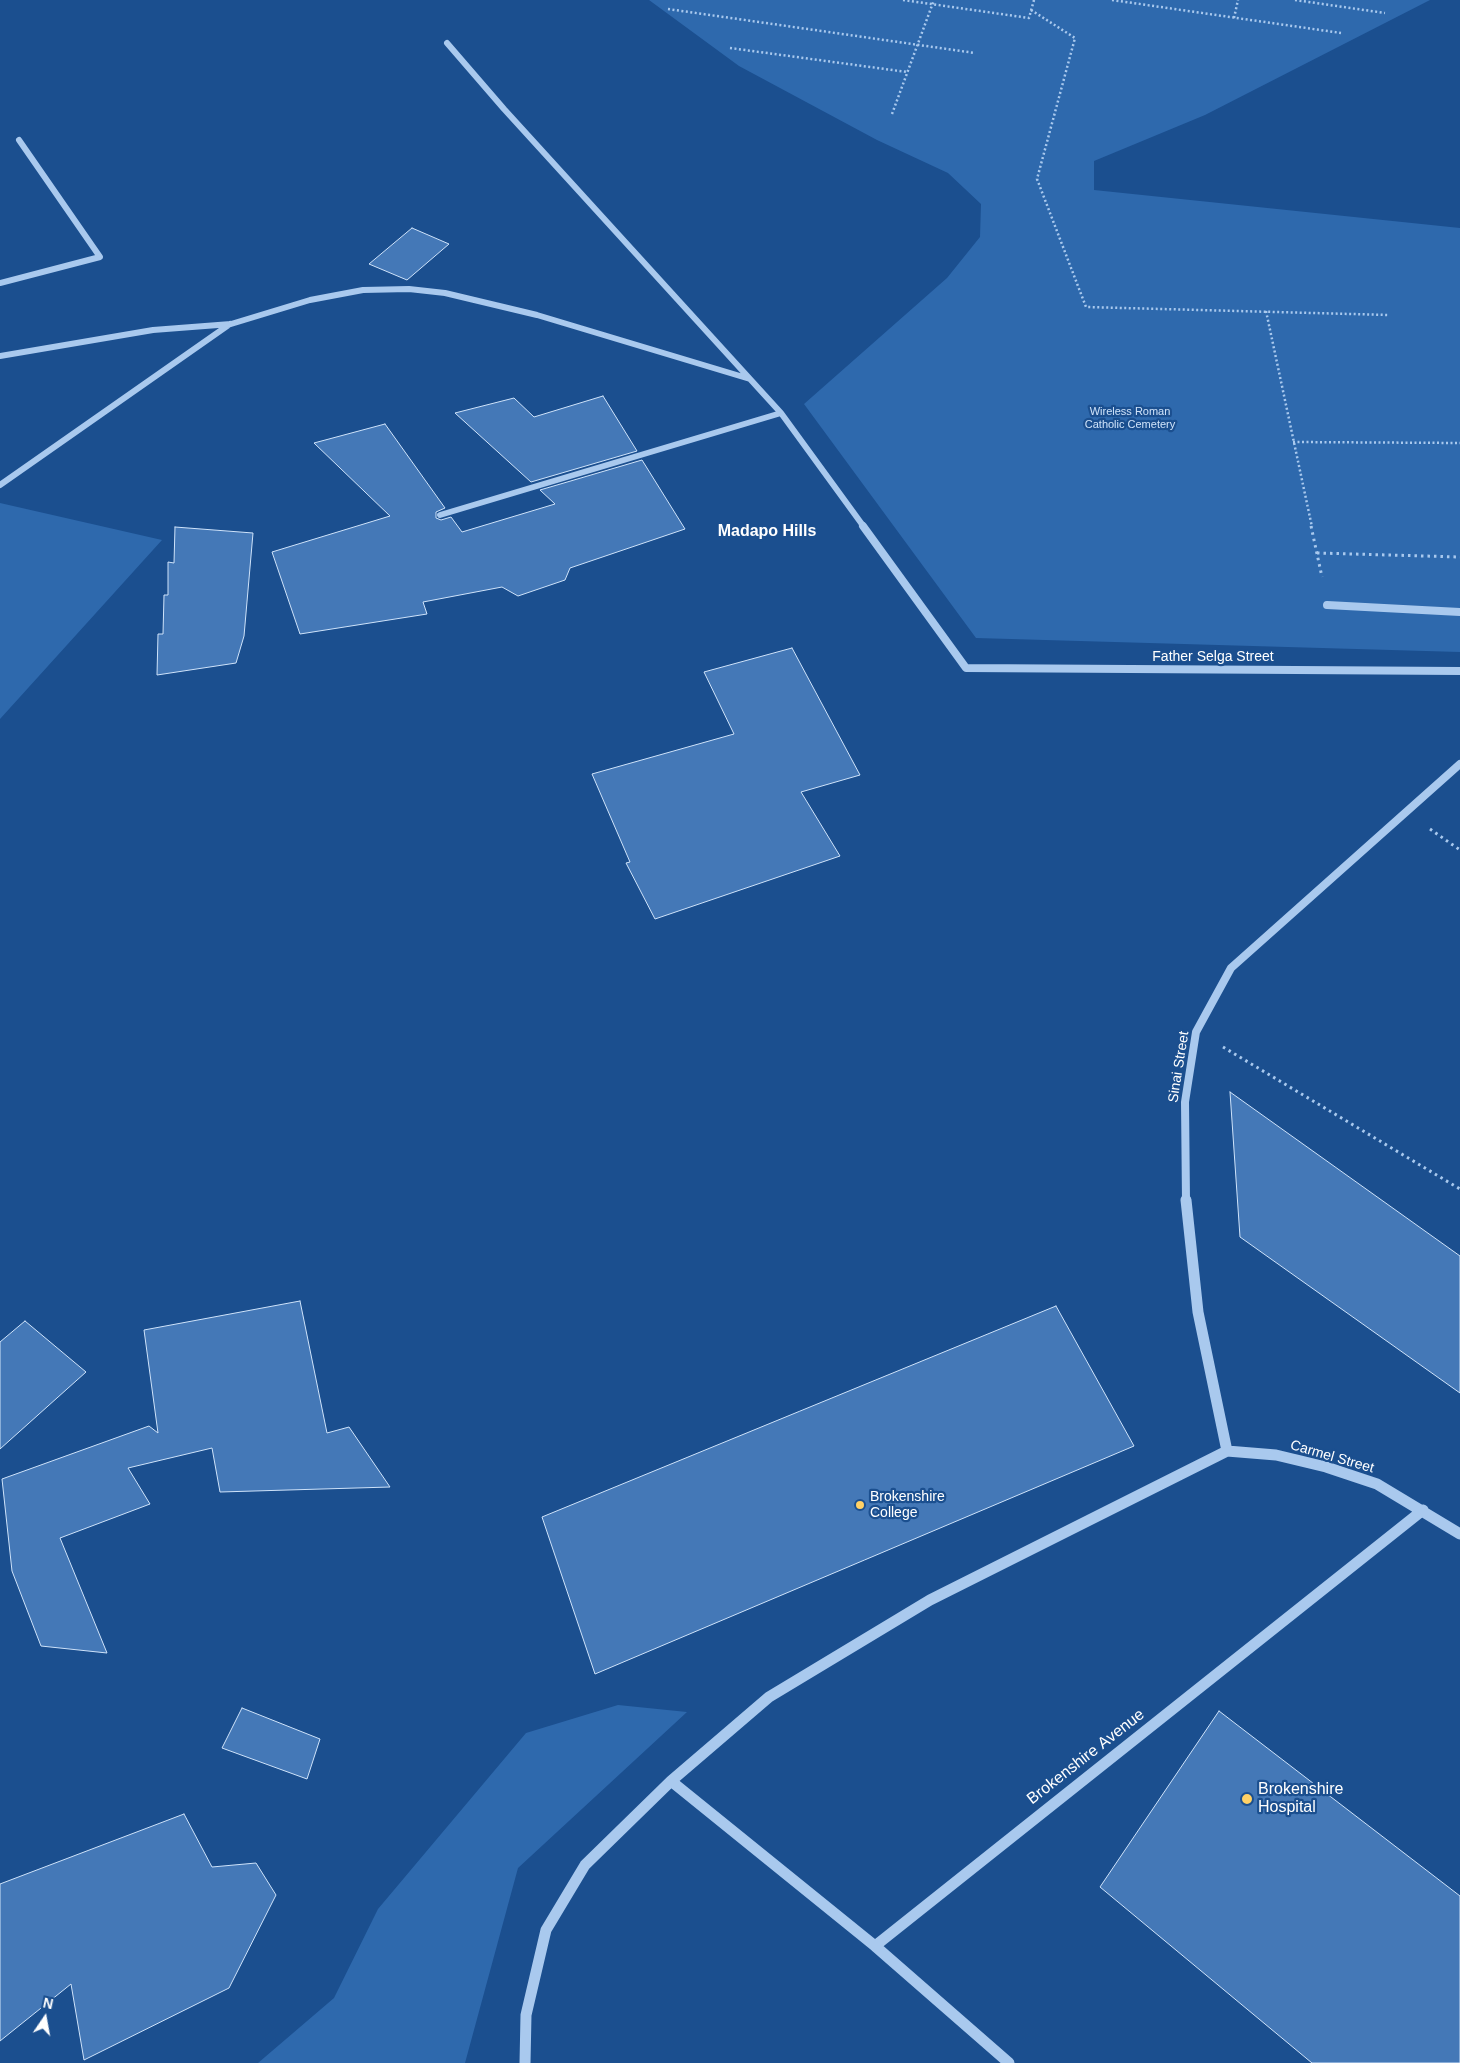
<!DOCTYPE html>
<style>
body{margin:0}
#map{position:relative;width:1460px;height:2063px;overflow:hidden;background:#1b4f8f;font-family:Arial,sans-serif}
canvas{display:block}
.north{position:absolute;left:20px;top:1993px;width:50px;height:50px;-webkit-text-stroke:4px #1b4f8f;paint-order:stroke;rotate:12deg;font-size:14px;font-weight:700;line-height:20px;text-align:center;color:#fff}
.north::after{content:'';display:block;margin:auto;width:18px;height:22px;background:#fff;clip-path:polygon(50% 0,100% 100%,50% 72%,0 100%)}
</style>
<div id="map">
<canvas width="1460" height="2063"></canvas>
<div class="north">N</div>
</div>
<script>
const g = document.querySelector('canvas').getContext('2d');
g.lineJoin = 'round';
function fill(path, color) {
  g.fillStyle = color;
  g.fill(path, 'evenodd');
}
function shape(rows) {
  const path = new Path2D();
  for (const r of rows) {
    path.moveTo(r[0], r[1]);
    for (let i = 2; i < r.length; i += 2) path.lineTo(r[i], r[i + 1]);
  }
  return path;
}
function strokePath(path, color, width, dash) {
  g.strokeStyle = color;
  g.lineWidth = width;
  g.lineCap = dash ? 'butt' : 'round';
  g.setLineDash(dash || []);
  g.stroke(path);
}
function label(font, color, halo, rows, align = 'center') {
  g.font = font + ' Arial,sans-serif';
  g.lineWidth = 4.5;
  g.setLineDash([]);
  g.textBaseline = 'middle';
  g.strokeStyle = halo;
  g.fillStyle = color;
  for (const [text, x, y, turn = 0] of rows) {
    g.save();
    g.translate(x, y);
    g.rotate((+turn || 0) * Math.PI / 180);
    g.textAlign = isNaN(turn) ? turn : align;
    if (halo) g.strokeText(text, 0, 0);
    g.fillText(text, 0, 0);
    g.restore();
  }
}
const green = shape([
 [649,0,1430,0,1205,115,1094,161,1094,190,1460,228,1460,652,976,638,804,404,947,278,980,237,981,204,948,173,877,140,739,66],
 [0,503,162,540,0,719],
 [618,1705,687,1712,518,1868,465,2063,258,2063,334,1998,378,1909,526,1733]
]);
const building = shape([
 [412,228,449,244,407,280,369,264,412,228],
 [603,396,637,451,531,482,455,413,514,398,534,417,603,396],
 [385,424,445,508,436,512,436,518,441,520,451,517,462,532,555,504,540,490,642,460,685,529,570,568,565,580,518,596,502,587,423,602,427,614,300,634,272,552,390,516,314,443,385,424],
 [175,527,253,533,244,636,236,663,157,675,158,634,163,634,164,595,168,595,168,562,174,563,175,527],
 [792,648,860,775,801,792,840,856,655,919,626,863,630,862,592,774,734,734,704,672,792,648],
 [1230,1092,1460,1256,1460,1393,1240,1237,1230,1092],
 [300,1301,327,1433,349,1427,390,1487,220,1492,212,1448,128,1468,150,1504,60,1538,107,1653,41,1646,12,1571,2,1479,149,1426,158,1433,144,1330,300,1301],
 [1056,1306,1134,1446,595,1674,542,1517,1056,1306],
 [25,1321,86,1372,0,1449,0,1342,25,1321],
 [242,1708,320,1739,307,1779,222,1748,242,1708],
 [1219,1711,1460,1896,1460,2063,1312,2063,1100,1887,1219,1711],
 [184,1814,212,1867,256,1863,276,1895,229,1988,84,2060,71,1984,0,2041,0,1884,184,1814]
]);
const pathFar1 = shape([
 [903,0,1029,18,1034,0],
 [1112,0,1341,33],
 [1295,0,1385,13],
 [668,9,975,53],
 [1031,10,1075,38,1037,179,1086,307,1389,315],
 [1234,18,1238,0],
 [730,48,907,72],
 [892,114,934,0],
 [1266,311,1312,527],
 [1293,442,1460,443]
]);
const path = shape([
 [1311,526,1322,577],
 [1317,553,1460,557],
 [1430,829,1460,850],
 [1223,1047,1460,1189]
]);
const minorFar2 = shape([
 [447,43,504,109,781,413,864,527],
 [0,283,100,257,19,140],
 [0,356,153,330,231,324,310,300,363,290,409,289,445,293,537,315,750,379],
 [0,485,230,324],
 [440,515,781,413]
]);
const minorFar1 = shape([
 [863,526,966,668,1460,671],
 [1327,605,1460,612],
 [1186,1201,1185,1102,1196,1032,1231,968,1460,764]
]);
const minor = shape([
 [1186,1200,1198,1312,1227,1451],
 [1227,1451,1276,1455,1326,1467,1377,1484,1460,1534],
 [671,1781,875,1946,1009,2063],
 [875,1946,1423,1510],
 [525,2063,526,2015,546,1930,585,1865,671,1781,769,1697,930,1600,1227,1451]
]);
const markers = [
 [860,1505,5,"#ffd166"],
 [1247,1799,6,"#ffd166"]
];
const farParknames = [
 ["Wireless Roman",1130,412],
 ["Catholic Cemetery",1130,425]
];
const streetNames = [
 ["Father Selga Street",1213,657],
 ["Sinai Street",1179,1067,-81],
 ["Carmel Street",1332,1457,16]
];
const poiNames = [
 ["Brokenshire",870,1497],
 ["College",870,1513]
];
const quarterNames = [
 ["Madapo Hills",767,532]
];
const nearStreetnames = [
 ["Brokenshire Avenue",1086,1757,-38]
];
const nearPoinames = [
 ["Brokenshire",1258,1790],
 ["Hospital",1258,1808]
];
fill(green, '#2e69ad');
fill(building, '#4478b7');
strokePath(building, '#cfe3fa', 1);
strokePath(pathFar1, '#a9c9ee', 2.5, [2, 2.5]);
strokePath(path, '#a9c9ee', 3, [2.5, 4]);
strokePath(minorFar2, '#a9c9ee', 6);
strokePath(minorFar1, '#a9c9ee', 8);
strokePath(minor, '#a9c9ee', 11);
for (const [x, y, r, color] of markers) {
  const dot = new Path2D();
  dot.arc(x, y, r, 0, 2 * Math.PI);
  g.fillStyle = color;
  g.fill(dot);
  strokePath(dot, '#1b4f8f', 2);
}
label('11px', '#cfe3fa', '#1b4f8f', farParknames);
label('14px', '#fff', '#1b4f8f', streetNames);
label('14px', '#fff', '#1b4f8f', poiNames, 'left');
label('bold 16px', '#fff', '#1b4f8f', quarterNames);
label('16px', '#fff', '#1b4f8f', nearStreetnames);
label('16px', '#fff', '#1b4f8f', nearPoinames, 'left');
</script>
